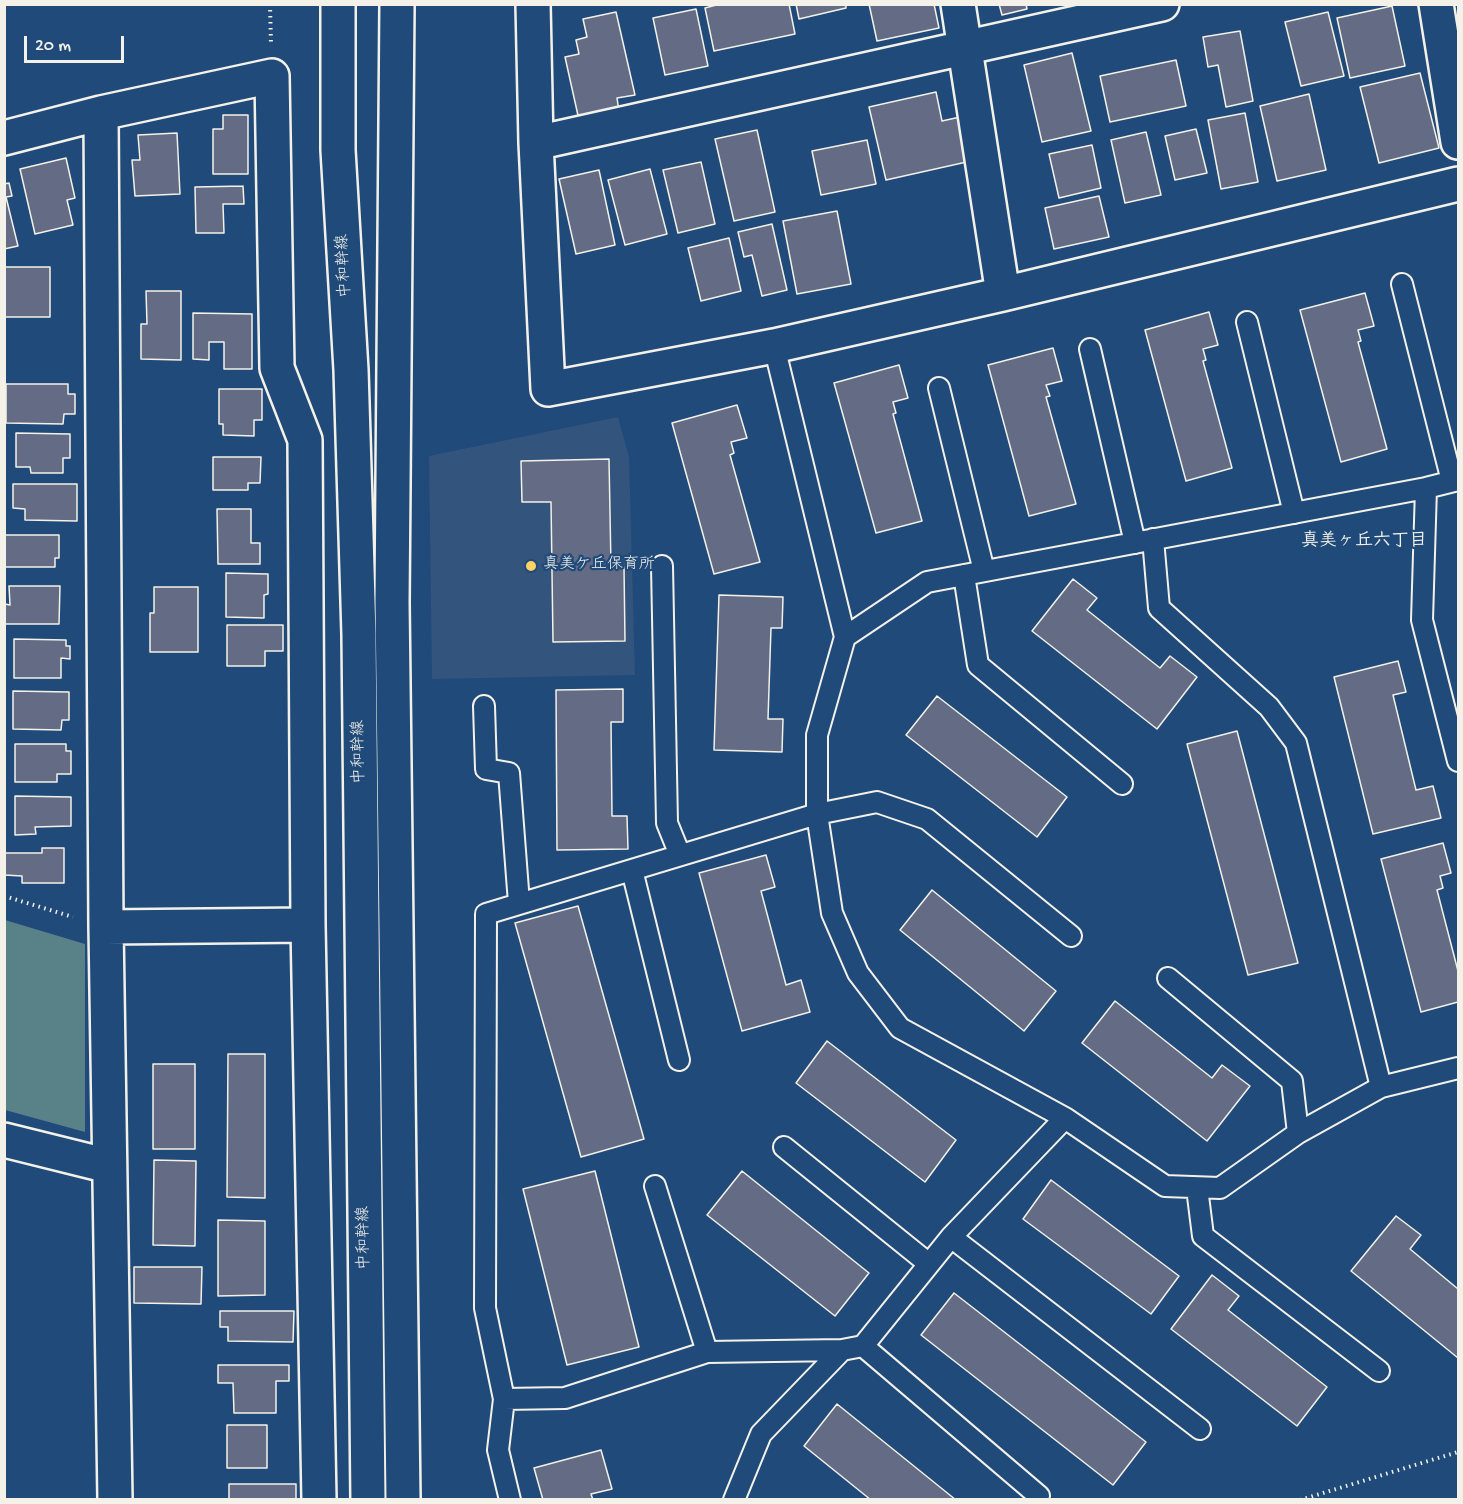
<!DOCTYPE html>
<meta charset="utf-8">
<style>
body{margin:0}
#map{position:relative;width:1463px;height:1504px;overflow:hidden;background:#1f4a7a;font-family:"Gochi Hand",sans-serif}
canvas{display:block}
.frame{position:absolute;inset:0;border:6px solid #f4f1e8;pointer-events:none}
.scale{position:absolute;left:24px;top:36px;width:100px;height:27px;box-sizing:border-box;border:3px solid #f4f1e8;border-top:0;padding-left:8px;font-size:18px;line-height:21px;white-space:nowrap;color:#f4f1e8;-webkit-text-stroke:4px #1f4a7a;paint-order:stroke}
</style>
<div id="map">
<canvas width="1463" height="1504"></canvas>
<div class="frame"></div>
<div class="scale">20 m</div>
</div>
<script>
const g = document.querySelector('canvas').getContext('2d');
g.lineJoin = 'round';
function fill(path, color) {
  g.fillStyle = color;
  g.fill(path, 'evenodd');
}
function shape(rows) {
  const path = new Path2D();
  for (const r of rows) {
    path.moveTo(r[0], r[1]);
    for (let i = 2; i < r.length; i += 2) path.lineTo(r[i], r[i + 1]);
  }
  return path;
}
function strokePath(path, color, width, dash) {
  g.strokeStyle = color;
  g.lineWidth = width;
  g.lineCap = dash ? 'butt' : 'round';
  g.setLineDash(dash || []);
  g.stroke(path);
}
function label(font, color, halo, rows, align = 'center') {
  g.font = font + ' "Gochi Hand","Klee One",sans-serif';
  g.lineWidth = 4.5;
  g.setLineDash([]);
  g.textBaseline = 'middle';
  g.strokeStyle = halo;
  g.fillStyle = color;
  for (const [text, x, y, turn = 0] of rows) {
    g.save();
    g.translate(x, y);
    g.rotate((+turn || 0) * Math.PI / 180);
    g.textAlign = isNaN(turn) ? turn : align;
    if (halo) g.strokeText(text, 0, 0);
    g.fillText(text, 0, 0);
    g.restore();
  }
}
const built = shape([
 [618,417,629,457,635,675,432,679,429,456]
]);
const green = shape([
 [5,920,85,944,85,1132,5,1110]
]);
const building = shape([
 [720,4,789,4,795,34,714,51,705,8,720,4],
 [796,4,846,4,846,8,799,19,796,4],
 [869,4,934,4,939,28,877,41,869,4],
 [999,4,1026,4,1027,9,1002,15,999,4],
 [1392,6,1405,66,1350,78,1337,18,1392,6],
 [696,9,708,66,665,75,653,18,696,9],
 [616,12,635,95,617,98,619,111,579,120,565,57,579,54,576,40,587,37,583,19,616,12],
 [1328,12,1344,76,1301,86,1285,22,1328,12],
 [1240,31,1253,101,1226,107,1218,65,1208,67,1203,37,1240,31],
 [1072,53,1091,131,1042,142,1024,65,1072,53],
 [1176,60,1186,106,1110,122,1100,76,1176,60],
 [1420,73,1439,148,1379,163,1360,87,1420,73],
 [936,92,942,121,960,117,971,161,886,180,869,107,936,92],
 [1309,94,1326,170,1277,181,1260,106,1309,94],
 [1245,113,1258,182,1221,189,1208,120,1245,113],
 [223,115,248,115,248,174,213,174,213,129,223,129,223,115],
 [1196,129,1207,173,1175,180,1165,136,1196,129],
 [757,130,775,212,734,221,715,139,757,130],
 [1146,132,1161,195,1125,203,1111,140,1146,132],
 [177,133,180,194,135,196,132,160,140,160,138,135,177,133],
 [867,140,876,184,821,195,812,151,867,140],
 [1092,145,1101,188,1059,198,1049,154,1092,145],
 [66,158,75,198,67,200,73,225,35,234,20,169,66,158],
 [701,162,715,224,678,233,663,170,701,162],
 [650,169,667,234,625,245,608,180,650,169],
 [599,170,615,245,576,254,559,179,599,170],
 [9,183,12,196,6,197,18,246,4,249,4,184,9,183],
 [243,186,244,204,223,204,224,233,196,233,195,187,243,186],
 [1099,196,1109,237,1054,249,1045,208,1099,196],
 [837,211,851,284,797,294,783,221,837,211],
 [772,224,787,290,762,296,752,255,744,257,738,232,772,224],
 [729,238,741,291,701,301,688,248,729,238],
 [5,267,50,267,50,317,5,317,5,267],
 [146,291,181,291,181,360,141,359,141,324,147,324,146,291],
 [1365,293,1374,326,1358,330,1361,341,1358,342,1387,449,1341,462,1300,310,1365,293],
 [1209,312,1218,345,1203,349,1206,360,1203,361,1232,468,1186,481,1145,330,1209,312],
 [193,313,252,314,252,369,224,369,224,342,209,342,209,360,193,359,193,313],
 [1053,348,1062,381,1046,385,1050,396,1046,397,1076,504,1029,516,988,365,1053,348],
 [899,365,908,398,893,402,896,413,893,414,922,521,876,533,834,383,899,365],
 [6,384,68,384,68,394,75,394,75,414,64,414,63,424,6,423,6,384],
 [219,389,262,389,262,420,254,420,254,436,223,435,223,424,219,424,219,389],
 [737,405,747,438,731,442,734,453,730,455,760,562,714,574,672,423,737,405],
 [16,433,70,434,70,458,63,458,63,473,31,473,30,467,16,467,16,433],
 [213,457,261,457,260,483,248,483,248,490,213,490,213,457],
 [609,459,611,567,624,567,625,641,553,642,551,502,522,502,521,461,609,459],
 [13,484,77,484,77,521,25,520,25,509,13,508,13,484],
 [217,509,251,509,251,543,260,543,260,564,218,564,217,509],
 [4,535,59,535,59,558,55,558,55,567,4,567,4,535],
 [226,573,268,574,268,594,264,595,264,618,226,617,226,573],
 [1073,579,1097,598,1087,610,1160,668,1170,656,1197,677,1157,729,1032,631,1073,579],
 [9,586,60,586,59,624,5,624,5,604,10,605,9,586],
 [154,587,198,587,198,652,150,652,150,613,154,613,154,587],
 [719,595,783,597,782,628,771,628,768,719,783,719,782,752,714,750,719,595],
 [227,625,283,625,283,651,265,651,265,666,227,666,227,625],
 [14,639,66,640,66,646,70,646,70,659,61,658,61,678,14,678,14,639],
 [1398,661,1406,692,1393,695,1416,790,1433,786,1441,818,1373,834,1334,677,1398,661],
 [623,689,623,722,611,722,612,816,627,816,628,849,557,850,556,690,623,689],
 [13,691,69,692,69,720,62,720,61,730,13,729,13,691],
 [937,696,1067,797,1037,837,906,735,937,696],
 [1237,731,1298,963,1248,975,1187,744,1237,731],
 [15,744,66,744,66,751,71,751,71,774,57,774,57,782,15,782,15,744],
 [15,796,71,797,71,826,35,827,36,834,15,835,15,796],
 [1443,843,1451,873,1440,876,1443,888,1437,890,1458,971,1458,1002,1421,1012,1381,859,1443,843],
 [42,848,64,848,64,883,22,883,22,876,4,875,4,853,42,853,42,848],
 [766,855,775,887,761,891,786,985,801,980,810,1012,742,1031,699,873,766,855],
 [932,890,1056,991,1024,1031,900,930,932,890],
 [578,906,644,1139,581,1157,515,923,578,906],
 [1115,1001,1212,1078,1222,1065,1250,1086,1207,1141,1082,1043,1115,1001],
 [827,1041,956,1140,925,1182,796,1083,827,1041],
 [228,1054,265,1054,265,1198,227,1197,228,1054],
 [153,1064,195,1064,195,1149,153,1149,153,1064],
 [154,1160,196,1161,195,1246,153,1245,154,1160],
 [595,1171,639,1347,567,1365,523,1189,595,1171],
 [742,1171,869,1273,835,1316,707,1215,742,1171],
 [1051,1180,1179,1276,1151,1314,1023,1219,1051,1180],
 [1396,1216,1421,1235,1410,1249,1458,1289,1458,1358,1351,1271,1396,1216],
 [218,1220,265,1221,265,1295,218,1296,218,1220],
 [134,1267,202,1267,201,1304,134,1303,134,1267],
 [1212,1275,1239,1296,1228,1310,1327,1387,1297,1426,1171,1329,1212,1275],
 [954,1293,1146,1442,1113,1485,921,1335,954,1293],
 [220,1311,294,1311,293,1342,228,1341,228,1327,220,1327,220,1311],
 [218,1365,289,1365,289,1381,276,1381,276,1413,234,1413,233,1383,218,1383,218,1365],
 [837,1404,956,1500,871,1500,804,1446,837,1404],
 [227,1425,267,1425,267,1468,227,1468,227,1425],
 [601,1450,612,1489,591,1494,593,1500,543,1500,534,1468,601,1450],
 [229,1484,296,1484,296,1500,229,1500,229,1484]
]);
const path = shape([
 [270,4,271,45],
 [4,896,73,917],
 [1300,1500,1458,1452]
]);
const lane = shape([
 [1402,284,1452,481],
 [1247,322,1294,513],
 [774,346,845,637,817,735,817,814,832,913,858,973,900,1028,1065,1118,1165,1186,1220,1188,1298,1133,1381,1087,1458,1068],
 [1090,349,1135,543],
 [939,388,984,571],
 [1426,488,1422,620,1458,761],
 [1153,539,1159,608,1269,707,1296,743,1381,1087],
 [662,566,667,823,680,855],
 [964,575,978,665,1122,784],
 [845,637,927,582,1426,488,1458,480],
 [484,706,486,769,509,773,519,903],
 [632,870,679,1060],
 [1168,978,1292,1081,1298,1133],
 [784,1147,929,1264],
 [655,1186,707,1352],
 [1197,1188,1203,1236,1379,1371],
 [951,1237,1200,1429],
 [863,1346,1039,1496],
 [504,1399,565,1398,707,1352,842,1350,863,1346,951,1237,1065,1118],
 [510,1500,498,1450,504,1399,485,1308,486,914,817,814,877,802,927,819,1071,936],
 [734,1500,761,1434,842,1350]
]);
const street = shape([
 [533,4,536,143,548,389,774,346,1003,294,1458,184],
 [958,4,1003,294],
 [1436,4,1458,142],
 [101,113,106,927,115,1500],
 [4,138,101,113,272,76,277,368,305,440,308,925,319,1500],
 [536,143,1162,4],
 [106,927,308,925],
 [4,1140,109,1166]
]);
const secondary = shape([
 [338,4,338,150,351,370,359,635,368,1500],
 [397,4,392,602,403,1500]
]);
const markers = [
 [531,566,6,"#ffd166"]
];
const streetNames = [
 ["中和幹線",345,266,-93],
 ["中和幹線",360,752,-91],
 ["中和幹線",365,1238,-91]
];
const poiNames = [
 ["真美ケ丘保育所",543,566]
];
const neighbourhoodNames = [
 ["真美ヶ丘六丁目",1364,542]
];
fill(built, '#33547d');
fill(green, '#588188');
fill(building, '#636c84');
strokePath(building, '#f4f1e8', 1.5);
strokePath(lane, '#f4f1e8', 24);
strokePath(street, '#f4f1e8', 38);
strokePath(secondary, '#f4f1e8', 38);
strokePath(path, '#f4f1e8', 4, [1.5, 4.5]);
strokePath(lane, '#1f4a7a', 20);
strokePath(street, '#1f4a7a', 33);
strokePath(secondary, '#1f4a7a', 33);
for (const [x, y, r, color] of markers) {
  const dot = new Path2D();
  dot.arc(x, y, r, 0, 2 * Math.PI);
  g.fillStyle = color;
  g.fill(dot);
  strokePath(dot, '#1f4a7a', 2);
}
label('16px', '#f4f1e8', '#1f4a7a', streetNames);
label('16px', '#f4f1e8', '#1f4a7a', poiNames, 'left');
label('bold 18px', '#f4f1e8', '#1f4a7a', neighbourhoodNames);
</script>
